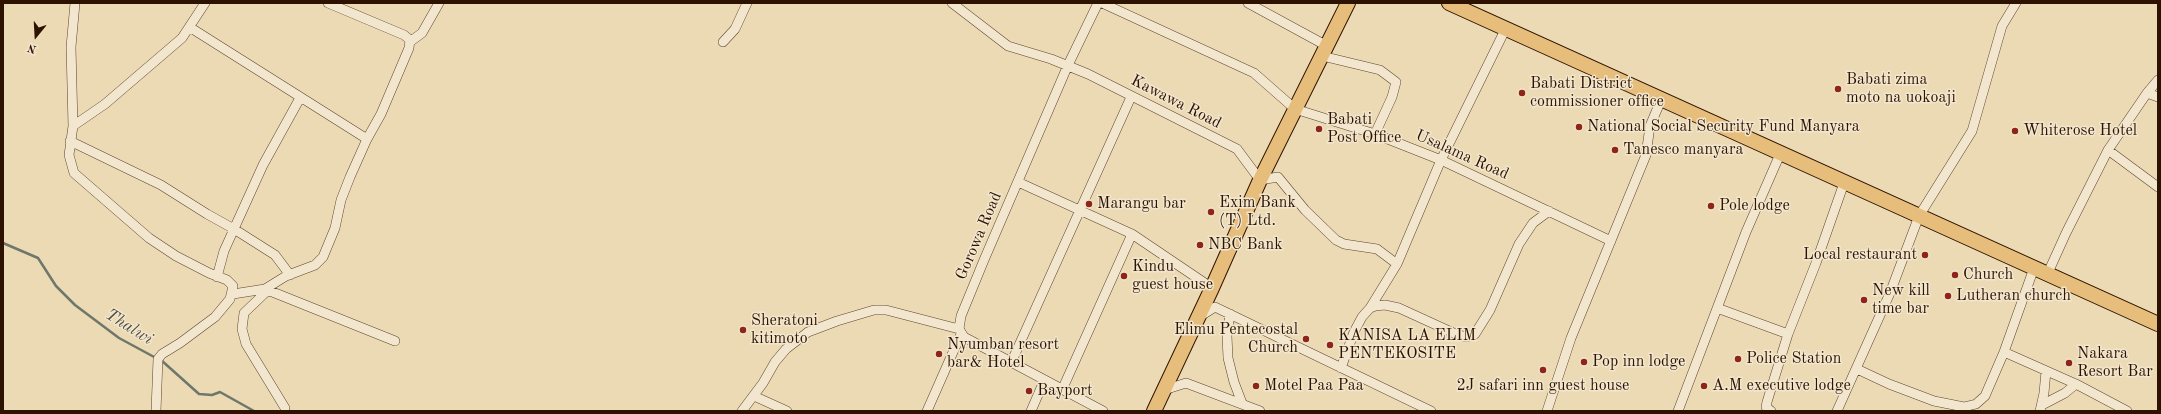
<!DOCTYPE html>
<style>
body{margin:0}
#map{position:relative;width:2161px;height:414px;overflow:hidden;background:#ebdab3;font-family:"Old Standard TT",serif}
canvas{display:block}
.frame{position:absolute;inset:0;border:4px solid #2e1200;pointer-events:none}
.north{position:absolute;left:16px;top:16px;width:40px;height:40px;-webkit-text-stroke:3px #f2e7ce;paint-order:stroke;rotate:198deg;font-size:11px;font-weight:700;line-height:16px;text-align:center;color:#2e1200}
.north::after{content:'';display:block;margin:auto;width:14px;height:18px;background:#2e1200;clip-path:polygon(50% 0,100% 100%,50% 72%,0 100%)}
</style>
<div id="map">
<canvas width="2161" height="414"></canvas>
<div class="frame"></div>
<div class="north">N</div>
</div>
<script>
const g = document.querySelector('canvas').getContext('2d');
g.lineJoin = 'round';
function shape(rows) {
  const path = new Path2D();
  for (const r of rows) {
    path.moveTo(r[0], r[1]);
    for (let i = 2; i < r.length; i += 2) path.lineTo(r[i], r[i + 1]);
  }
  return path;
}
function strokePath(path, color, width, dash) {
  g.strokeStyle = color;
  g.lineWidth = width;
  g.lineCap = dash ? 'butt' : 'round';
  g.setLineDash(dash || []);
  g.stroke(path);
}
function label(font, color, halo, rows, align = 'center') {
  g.font = font + ' "Old Standard TT",serif';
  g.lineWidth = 3;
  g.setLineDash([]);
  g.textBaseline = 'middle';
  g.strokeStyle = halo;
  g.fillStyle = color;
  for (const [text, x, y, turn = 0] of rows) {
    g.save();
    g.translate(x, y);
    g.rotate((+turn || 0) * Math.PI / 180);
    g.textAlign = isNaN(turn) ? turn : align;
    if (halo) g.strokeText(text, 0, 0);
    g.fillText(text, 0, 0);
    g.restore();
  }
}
const stream = shape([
 [3,243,38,258,56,286,75,305,119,338,156,358],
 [161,360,199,394,212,395,220,392,254,411]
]);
const minor = shape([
 [75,3,71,47,73,126,69,155,74,173,149,238,176,256,209,273,227,280,233,286,230,299,215,317,180,343,162,354,158,359,156,411],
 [952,3,1008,46,1051,59,1088,74,1237,149,1260,180,1278,177,1305,210,1336,240,1344,244,1377,249,1397,264],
 [1098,3,1068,65,984,260,961,316,959,329,964,337,1103,411],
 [1102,3,1254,73,1295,109,1375,134,1441,160,1611,241],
 [1248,3,1327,46],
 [191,28,367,139],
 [411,41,422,33,439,3],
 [723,42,735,29,747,3],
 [1322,56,1380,70,1396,82,1392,97,1375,134],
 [2147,93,2158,97],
 [73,126,105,104,182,38,205,3],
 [70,141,161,185,207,214,234,229,275,255,290,275],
 [2108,150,2158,187],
 [1018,182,1132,234,1212,288],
 [2047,275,2066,233,2108,150,2147,93,2158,80],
 [217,277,224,251,263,165,300,98],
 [265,289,395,341],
 [267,291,244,313,242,329,246,344,285,408],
 [233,294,265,289,286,276,315,265,323,257,335,228,341,200,350,177,367,139,381,114,409,48,410,40,404,35,328,3],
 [1370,308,1397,264,1441,160,1506,28],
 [1717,308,1788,334],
 [1230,314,1227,336,1228,358,1234,382,1242,403],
 [1199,317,1215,307,1431,411],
 [2004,352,2076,384,2127,411],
 [1011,363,1131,97],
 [1341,368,1354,332,1362,317,1370,308,1375,306,1385,305,1399,308,1458,335,1467,337,1475,334,1490,310,1519,244,1533,223,1549,211],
 [1857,369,1889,384,1934,401,1964,407,1976,404,1985,396,2004,352,2034,268],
 [1062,390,1132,234],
 [1164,390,1186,383,1260,411],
 [754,396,787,411],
 [2042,405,2065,393,2076,384],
 [742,411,763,383,775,362,786,349,808,332,837,321,874,310,886,310,959,329],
 [927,411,961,334],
 [1031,411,1044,381],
 [1547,411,1571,338,1646,155,1650,126,1661,100],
 [1678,411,1746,232,1781,152],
 [1771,411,1766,407,1767,402,1788,334,1816,263,1844,183],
 [1837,411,1890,293,1919,216,1972,131,2002,26,2016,3],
 [2040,411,2044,393,2046,371]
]);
const highway = shape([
 [1449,3,2158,324],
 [1154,411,1212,288,1260,180,1348,3]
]);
const markers = [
 [1838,89,4,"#8f2418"],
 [1522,93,4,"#8f2418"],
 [1579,127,4,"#8f2418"],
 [1319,129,4,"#8f2418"],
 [2015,131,4,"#8f2418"],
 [1615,150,4,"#8f2418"],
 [1089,204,4,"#8f2418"],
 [1711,206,4,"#8f2418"],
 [1211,212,4,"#8f2418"],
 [1200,245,4,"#8f2418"],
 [1925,255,4,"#8f2418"],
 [1955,275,4,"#8f2418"],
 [1124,276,4,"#8f2418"],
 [1948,296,4,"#8f2418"],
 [1864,300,4,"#8f2418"],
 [743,330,4,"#8f2418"],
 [1306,339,4,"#8f2418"],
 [1330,345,4,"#8f2418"],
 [939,354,4,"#8f2418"],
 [1738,359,4,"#8f2418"],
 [1584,362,4,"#8f2418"],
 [2069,363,4,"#8f2418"],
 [1543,370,4,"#8f2418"],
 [1256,386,4,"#8f2418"],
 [1704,386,4,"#8f2418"],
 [1029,391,4,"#8f2418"]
];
const poiNames = [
 ["Babati zima",1846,80],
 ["moto na uokoaji",1846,98],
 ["Babati District",1530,84],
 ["commissioner office",1530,102],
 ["Babati",1327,120],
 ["Post Office",1327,138],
 ["National Social Security Fund Manyara",1587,127],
 ["Whiterose Hotel",2023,131],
 ["Tanesco manyara",1623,150],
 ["Exim Bank",1219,203],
 ["(T) Ltd.",1219,221],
 ["Marangu bar",1097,204],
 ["Pole lodge",1719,206],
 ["NBC Bank",1208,245],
 ["Local restaurant",1917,255,"right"],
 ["Kindu",1132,267],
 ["guest house",1132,285],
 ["Church",1963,275],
 ["New kill",1872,291],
 ["time bar",1872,309],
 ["Lutheran church",1956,296],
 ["Sheratoni",751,321],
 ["kitimoto",751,339],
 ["Elimu Pentecostal",1298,330,"right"],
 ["Church",1298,348,"right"],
 ["KANISA LA ELIM",1338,336],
 ["PENTEKOSITE",1338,354],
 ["Nyumban resort",947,345],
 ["bar& Hotel",947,363],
 ["Nakara",2077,354],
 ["Resort Bar",2077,372],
 ["Police Station",1746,359],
 ["Pop inn lodge",1592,362],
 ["Motel Paa Paa",1264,386],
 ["2J safari inn guest house",1543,386,"center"],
 ["A.M executive lodge",1712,386],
 ["Bayport",1037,391]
];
const streetNames = [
 ["Kawawa Road",1176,102,27],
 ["Usalama Road",1462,155,24],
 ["Gorowa Road",979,236,-67]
];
const waterNames = [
 ["Thalwi",129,327,32]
];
strokePath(stream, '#6e776a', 2.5);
strokePath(minor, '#5d442d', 10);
strokePath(highway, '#2e1200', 16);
strokePath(minor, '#f2e7ce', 9);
strokePath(highway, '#e6bd7a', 14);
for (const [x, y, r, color] of markers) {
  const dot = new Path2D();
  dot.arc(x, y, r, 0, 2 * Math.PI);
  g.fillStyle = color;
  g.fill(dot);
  strokePath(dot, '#f2e7ce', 1.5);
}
label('16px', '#2e1200', '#f2e7ce', poiNames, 'left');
label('16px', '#2e1200', '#f2e7ce', streetNames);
label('italic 17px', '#534d3e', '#f2e7ce', waterNames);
</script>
